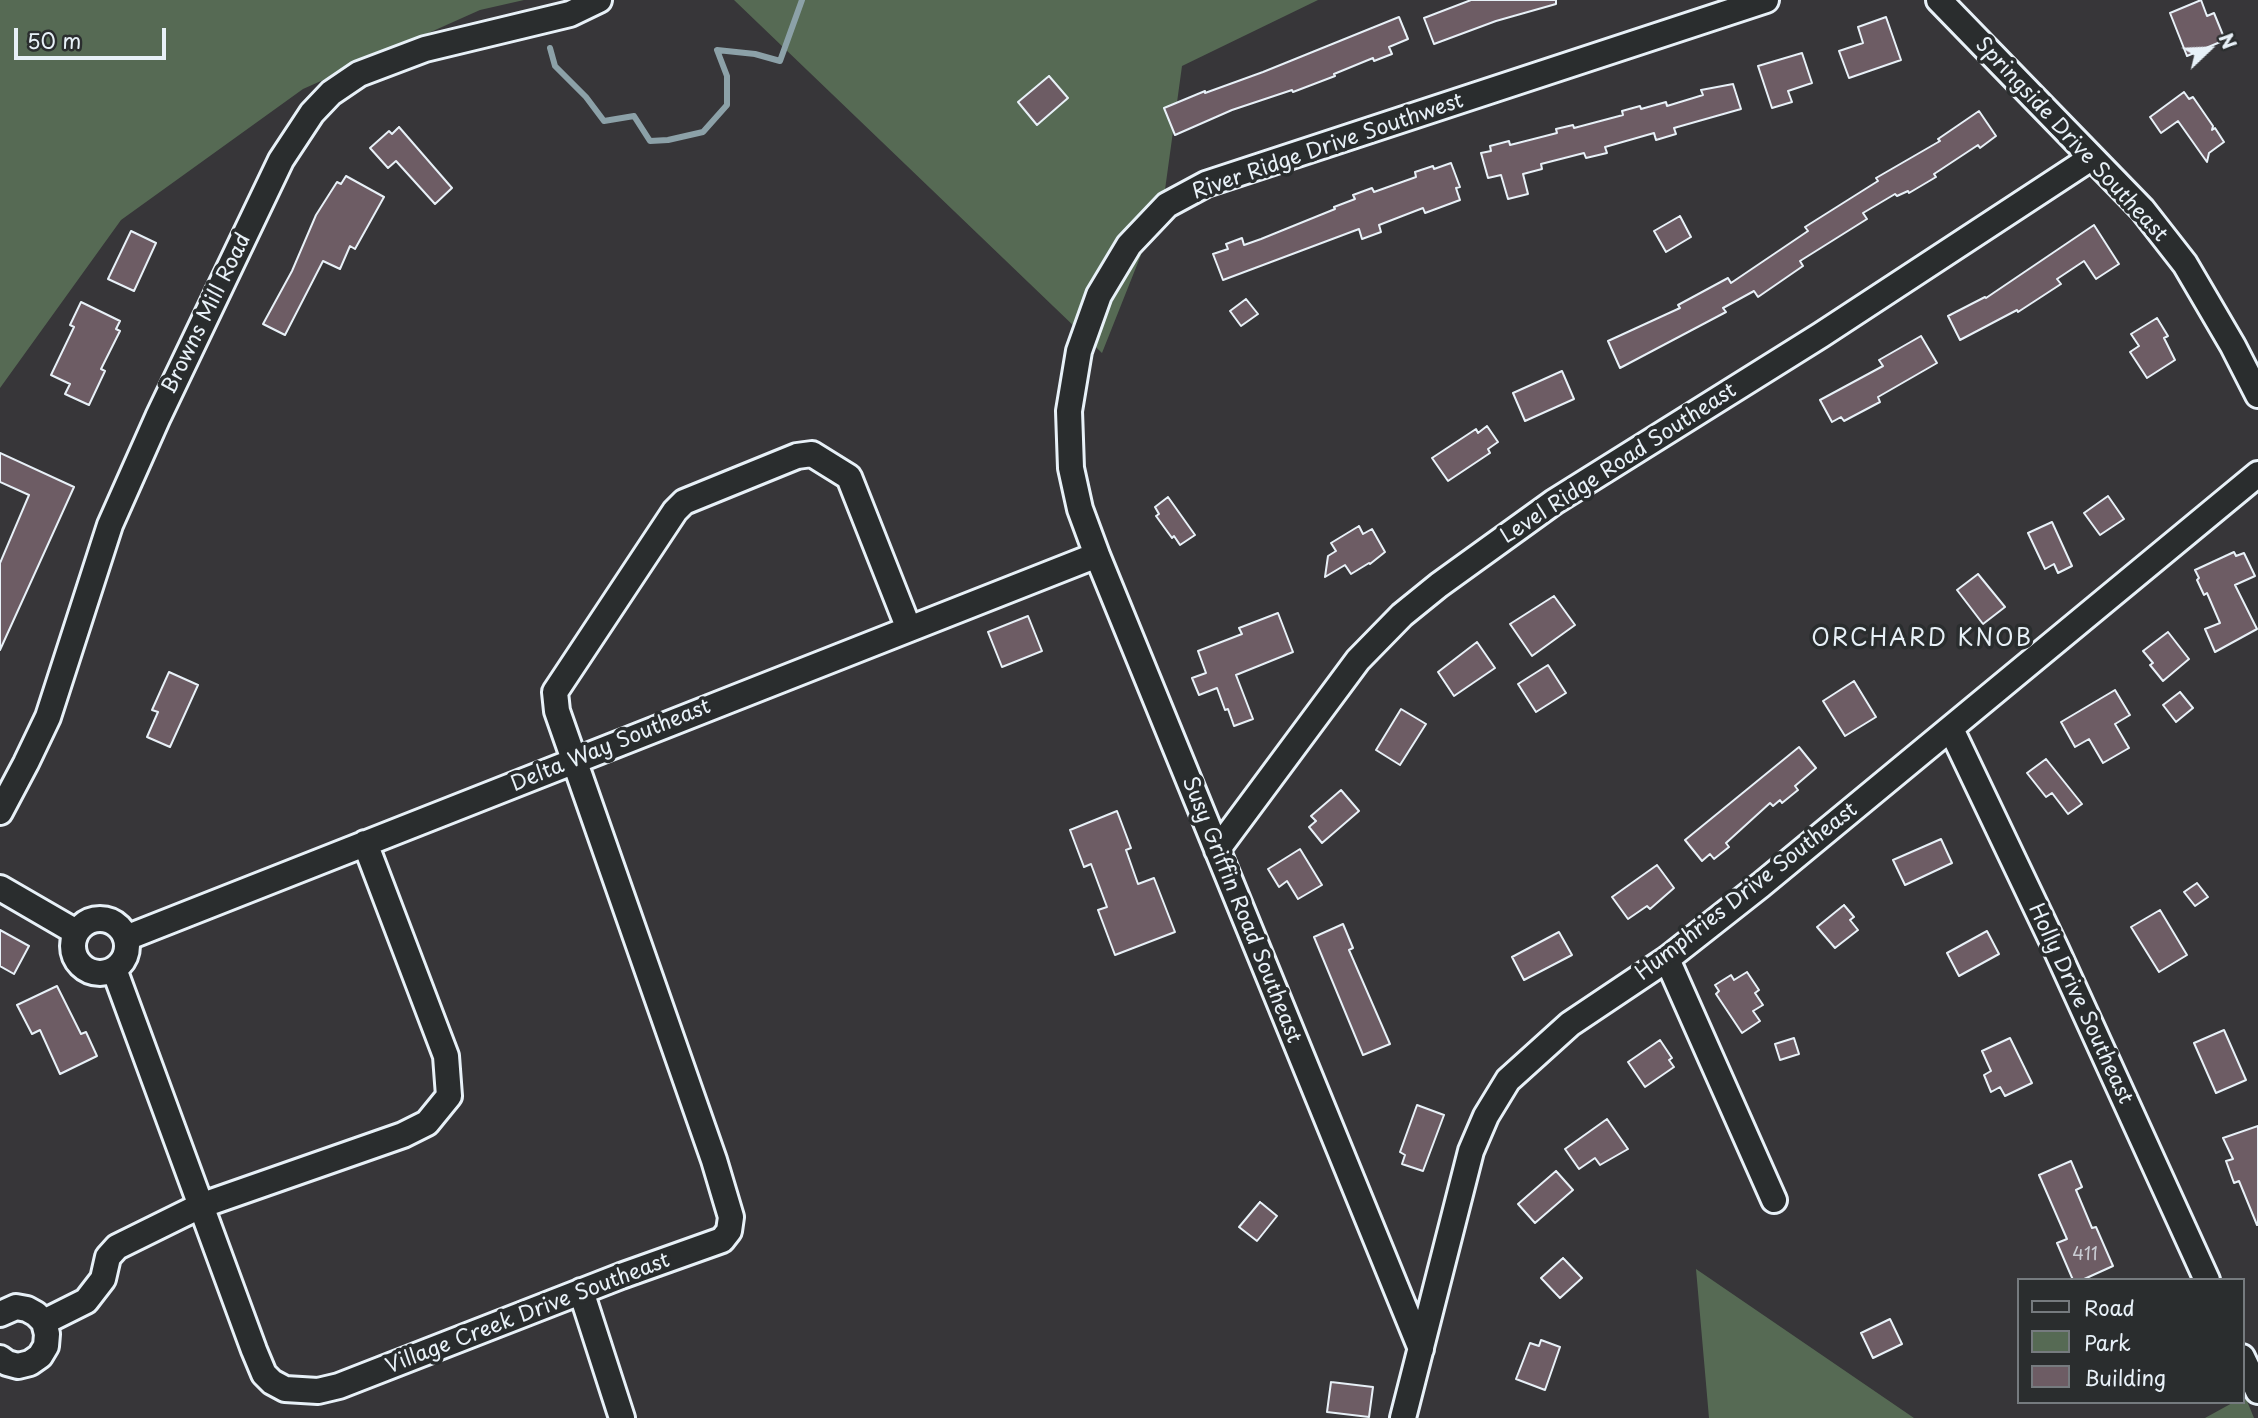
<!DOCTYPE html>
<style>
body{margin:0}
#map{position:relative;width:2258px;height:1418px;overflow:hidden;background:#373639;font-family:"Playpen Sans",sans-serif}
canvas{display:block}
.legend{position:absolute;left:2017px;top:1278px;width:228px;height:126px;box-sizing:border-box;background:#2a2d2e;border:2px solid #767b7f;margin:0;padding:9px 12px;list-style:none;font-size:21px;color:#e8f1f8}
.legend li{display:flex;align-items:center;gap:14px;height:35px}
.legend b{width:35px;border:2px solid #767b7f}
.north{position:absolute;left:2174px;top:14px;width:70px;height:70px;-webkit-text-stroke:5px #2a2d2e;paint-order:stroke;rotate:67deg;font-size:19px;font-weight:700;line-height:28px;text-align:center;color:#e8f1f8}
.north::after{content:'';display:block;margin:auto;width:24px;height:32px;background:#e8f1f8;clip-path:polygon(50% 0,100% 100%,50% 72%,0 100%)}
.scale{position:absolute;left:14px;top:28px;width:152px;height:32px;box-sizing:border-box;border:4px solid #e8f1f8;border-top:0;padding-left:9px;font-size:21px;line-height:24px;white-space:nowrap;color:#e8f1f8;-webkit-text-stroke:5px #2a2d2e;paint-order:stroke}
</style>
<div id="map">
<canvas width="2258" height="1418"></canvas>
<ul class="legend">
<li><b style="height:9px;background:#2a2d2e"></b>Road</li>
<li><b style="height:19px;background:#566a54"></b>Park</li>
<li><b style="height:19px;background:#6d5c64"></b>Building</li>
</ul>
<div class="north">N</div>
<div class="scale">50 m</div>
</div>
<script>
const g = document.querySelector('canvas').getContext('2d');
g.lineJoin = 'round';
function fill(path, color) {
  g.fillStyle = color;
  g.fill(path, 'evenodd');
}
function shape(rows) {
  const path = new Path2D();
  for (const r of rows) {
    if (r.length === 3) {
      path.moveTo(r[0] + r[2], r[1]);
      path.arc(r[0], r[1], r[2], 0, 2 * Math.PI);
      continue;
    }
    path.moveTo(r[0], r[1]);
    for (let i = 2; i < r.length; i += 2) path.lineTo(r[i], r[i + 1]);
  }
  return path;
}
function strokePath(path, color, width, dash) {
  g.strokeStyle = color;
  g.lineWidth = width;
  g.lineCap = dash ? 'butt' : 'round';
  g.setLineDash(dash || []);
  g.stroke(path);
}
function label(font, color, halo, rows, align = 'center') {
  g.font = font + ' "Playpen Sans",sans-serif';
  g.lineWidth = 7;
  g.setLineDash([]);
  g.textBaseline = 'middle';
  g.strokeStyle = halo;
  g.fillStyle = color;
  for (const [text, x, y, turn = 0] of rows) {
    g.save();
    g.translate(x, y);
    g.rotate((+turn || 0) * Math.PI / 180);
    g.textAlign = isNaN(turn) ? turn : align;
    if (halo) g.strokeText(text, 0, 0);
    g.fillText(text, 0, 0);
    g.restore();
  }
}
const green = shape([
 [0,0,524,0,480,10,303,89,121,220,0,388],
 [734,0,1318,0,1182,66,1164,197,1102,353],
 [1696,1269,1914,1418,1709,1418],
 [2245,1396,2254,1418,2205,1418,2234,1402,2242,1402,2242,1397]
]);
const stream = shape([
 [550,48,555,66,586,97,604,121,634,116,650,141,668,140,703,132,727,105,727,76,717,50,755,54,780,61,802,0]
]);
const building = shape([
 [1471,0,1556,0,1556,4,1496,21,1434,44,1424,18,1471,0],
 [2201,0,2207,16,2214,13,2225,40,2187,56,2170,13,2201,0],
 [1399,17,1408,39,1389,47,1392,54,1374,61,1373,58,1334,74,1335,76,1293,92,1292,90,1232,110,1175,135,1164,108,1205,91,1205,93,1263,72,1399,17],
 [1886,17,1901,60,1849,78,1839,51,1863,43,1858,27,1886,17],
 [1802,53,1812,83,1788,91,1792,102,1772,108,1758,66,1802,53],
 [1049,76,1068,98,1037,125,1018,102,1049,76],
 [1733,84,1741,109,1674,128,1676,134,1656,140,1654,133,1605,147,1607,153,1586,158,1584,153,1541,164,1542,169,1523,174,1528,194,1508,199,1501,175,1488,178,1481,153,1491,151,1490,146,1509,141,1510,145,1557,133,1556,129,1573,125,1574,128,1623,115,1622,111,1640,106,1641,109,1666,102,1667,106,1703,95,1701,90,1733,84],
 [2184,92,2189,99,2193,97,2213,126,2212,130,2215,128,2224,142,2209,153,2207,162,2178,121,2161,133,2150,117,2184,92],
 [1979,111,1996,136,1980,148,1978,145,1934,174,1936,177,1909,193,1908,191,1897,196,1895,194,1863,213,1867,219,1800,261,1803,266,1758,297,1754,291,1723,308,1726,312,1620,368,1608,341,1680,308,1678,305,1728,278,1731,283,1808,231,1805,227,1878,181,1876,178,1940,141,1938,139,1979,111],
 [399,127,452,188,435,204,396,161,388,168,370,148,389,131,392,134,399,127],
 [1451,163,1460,187,1456,188,1460,200,1425,213,1423,208,1379,225,1381,232,1362,239,1359,229,1223,280,1213,254,1228,249,1226,244,1242,238,1244,245,1261,239,1335,209,1334,207,1355,199,1353,195,1372,188,1374,192,1416,177,1415,172,1433,166,1434,169,1451,163],
 [346,176,384,197,355,249,350,246,340,269,323,261,285,335,263,324,292,271,316,215,337,182,341,184,346,176],
 [1680,216,1691,237,1666,252,1654,231,1680,216],
 [2094,225,2119,264,2096,279,2084,261,2057,279,2061,284,2018,312,2017,310,1960,340,1948,316,1985,297,1986,298,2094,225],
 [131,231,156,243,134,291,108,279,131,231],
 [1246,299,1258,314,1241,326,1230,311,1246,299],
 [81,302,120,321,116,329,120,331,101,369,105,371,89,405,65,394,70,384,51,375,74,327,70,325,81,302],
 [2157,318,2168,336,2164,338,2175,360,2147,378,2130,352,2139,346,2131,334,2157,318],
 [1921,336,1937,363,1878,397,1880,402,1844,421,1841,417,1832,422,1820,400,1883,366,1879,360,1921,336],
 [1562,371,1574,399,1525,421,1513,393,1562,371],
 [1487,426,1498,442,1488,449,1490,453,1448,481,1432,458,1476,429,1478,433,1487,426],
 [0,453,74,487,0,650,0,563,29,495,0,482,0,453],
 [2108,496,2124,519,2100,535,2084,513,2108,496],
 [1168,497,1195,535,1180,545,1174,536,1172,538,1156,516,1159,514,1155,507,1168,497],
 [2052,522,2072,566,2058,573,2054,564,2045,569,2028,533,2052,522],
 [1359,526,1363,534,1372,529,1385,552,1370,564,1369,563,1351,574,1345,565,1325,577,1328,556,1336,551,1331,543,1359,526],
 [2234,552,2236,556,2244,553,2255,576,2235,585,2257,629,2215,652,2205,629,2220,623,2207,593,2204,595,2197,580,2199,578,2195,570,2234,552],
 [1978,574,2005,607,1983,624,1957,590,1978,574],
 [1554,596,1575,625,1532,656,1510,624,1554,596],
 [1278,613,1293,652,1236,675,1253,719,1234,726,1228,709,1225,710,1217,688,1199,695,1192,678,1206,673,1198,651,1242,634,1239,628,1278,613],
 [1028,616,1042,651,1002,667,988,632,1028,616],
 [2168,632,2189,659,2163,681,2150,665,2153,663,2143,651,2168,632],
 [1477,642,1495,668,1454,696,1438,672,1477,642],
 [1548,665,1566,693,1536,712,1518,684,1548,665],
 [169,672,198,685,170,747,147,737,158,712,152,710,169,672],
 [1854,681,1876,717,1845,736,1823,701,1854,681],
 [2115,690,2130,715,2115,724,2129,748,2103,763,2089,739,2075,747,2061,722,2115,690],
 [2180,692,2193,708,2176,722,2163,705,2180,692],
 [1401,709,1426,724,1400,765,1376,750,1401,709],
 [1799,747,1816,768,1795,786,1798,790,1782,803,1780,800,1773,806,1770,803,1726,843,1729,847,1714,859,1710,854,1702,861,1685,840,1799,747],
 [2046,759,2082,804,2068,814,2052,793,2046,797,2027,773,2046,759],
 [1341,790,1359,811,1322,843,1309,827,1316,821,1311,816,1341,790],
 [1117,811,1131,848,1126,850,1138,884,1154,878,1175,932,1115,955,1098,910,1107,907,1091,864,1084,867,1070,830,1117,811],
 [1941,839,1952,863,1905,885,1893,860,1941,839],
 [1300,849,1322,885,1298,899,1287,881,1279,887,1268,869,1300,849],
 [1657,865,1674,888,1650,909,1647,906,1628,919,1612,897,1657,865],
 [2197,883,2208,897,2195,906,2184,892,2197,883],
 [1844,905,1854,917,1850,920,1858,930,1835,948,1817,927,1844,905],
 [2160,910,2187,955,2159,972,2131,927,2160,910],
 [1343,924,1353,948,1349,950,1390,1044,1363,1055,1314,937,1343,924],
 [0,930,29,946,14,974,0,966,0,930],
 [1987,931,1999,954,1959,976,1947,953,1987,931],
 [1559,932,1572,955,1524,980,1512,957,1559,932],
 [1747,972,1759,990,1755,993,1763,1005,1753,1011,1760,1021,1742,1033,1716,994,1719,991,1715,985,1731,975,1734,980,1747,972],
 [57,986,81,1034,86,1032,97,1056,60,1074,40,1030,32,1034,17,1005,57,986],
 [2224,1030,2246,1080,2216,1093,2194,1043,2224,1030],
 [1794,1038,1799,1054,1780,1060,1775,1044,1794,1038],
 [2010,1038,2032,1083,2005,1096,2000,1087,1991,1092,1984,1075,1991,1071,1982,1051,2010,1038],
 [1660,1040,1672,1058,1669,1060,1674,1067,1645,1087,1628,1062,1660,1040],
 [1417,1105,1444,1115,1423,1171,1402,1164,1405,1155,1400,1152,1417,1105],
 [1607,1119,1628,1149,1600,1165,1595,1158,1579,1169,1565,1149,1607,1119],
 [2258,1126,2258,1225,2257,1225,2239,1181,2234,1183,2226,1161,2233,1159,2223,1138,2258,1126],
 [2071,1161,2082,1187,2076,1190,2092,1228,2096,1227,2113,1266,2082,1280,2073,1280,2057,1243,2067,1239,2039,1175,2071,1161],
 [1556,1171,1573,1190,1535,1223,1518,1204,1556,1171],
 [1260,1202,1277,1216,1257,1241,1239,1227,1260,1202],
 [1563,1258,1582,1278,1560,1298,1541,1278,1563,1258],
 [1890,1319,1902,1344,1873,1358,1861,1333,1890,1319],
 [1541,1340,1560,1347,1545,1390,1516,1379,1530,1343,1539,1346,1541,1340],
 [1331,1382,1373,1387,1369,1417,1327,1412,1331,1382]
]);
const minor = shape([
 [1939,0,2142,209,2185,264,2233,346,2258,395],
 [1951,729,2056,949,2207,1280],
 [0,812,26,763,48,717,110,525,158,417,281,160,312,113,331,93,359,74,425,49,570,14,599,0],
 [1217,850,1358,660,1402,615,1439,585,1554,502,1821,335,2091,158],
 [0,888,76,932],
 [100,946,27],
 [126,938,1097,555],
 [1667,959,1774,1200],
 [114,969,254,1350,264,1374,272,1382,285,1389,318,1391,339,1386,621,1276,722,1240,729,1231,731,1217,714,1160,557,711,555,692,675,511,684,502,797,456,812,454,849,477,909,629],
 [581,1291,622,1418],
 [0,1314,16,1307,27,1309,36,1314,44,1322,47,1334,46,1346,40,1356,30,1363,18,1366,7,1363,0,1358],
 [44,1322,86,1301,103,1279,108,1257,117,1247,200,1206,403,1135,427,1123,449,1096,446,1056,365,843],
 [1421,1349,1097,555,1080,509,1071,468,1069,411,1079,351,1099,295,1129,245,1167,205,1206,184,1766,0],
 [2242,1357,2258,1391],
 [1403,1418,1471,1151,1486,1116,1508,1080,1570,1024,1667,959,1761,885,2258,474]
]);
const numberNames = [
 ["411",2085,1255]
];
const streetNames = [
 ["Springside Drive Southeast",2071,140,47],
 ["River Ridge Drive Southwest",1328,147,-19],
 ["Browns Mill Road",207,314,-64],
 ["Level Ridge Road Southeast",1619,464,-33],
 ["Delta Way Southeast",611,746,-22],
 ["Humphries Drive Southeast",1747,892,-38],
 ["Susy Griffin Road Southeast",1241,910,68],
 ["Holly Drive Southeast",2080,1004,65],
 ["Village Creek Drive Southeast",528,1314,-21]
];
const neighbourhoodNames = [
 ["ORCHARD KNOB",1922,640]
];
fill(green, '#566a54');
strokePath(stream, '#8ca1a8', 6);
fill(building, '#6d5c64');
strokePath(building, '#e8f1f8', 2);
strokePath(minor, '#e8f1f8', 30);
strokePath(minor, '#2a2d2e', 24);
label('18px', '#c9ccd3', null, numberNames);
label('21px', '#e8f1f8', '#2a2d2e', streetNames);
g.letterSpacing = '2px';
label('23px', '#e8f1f8', '#2a2d2e', neighbourhoodNames);
g.letterSpacing = '0px';
</script>
